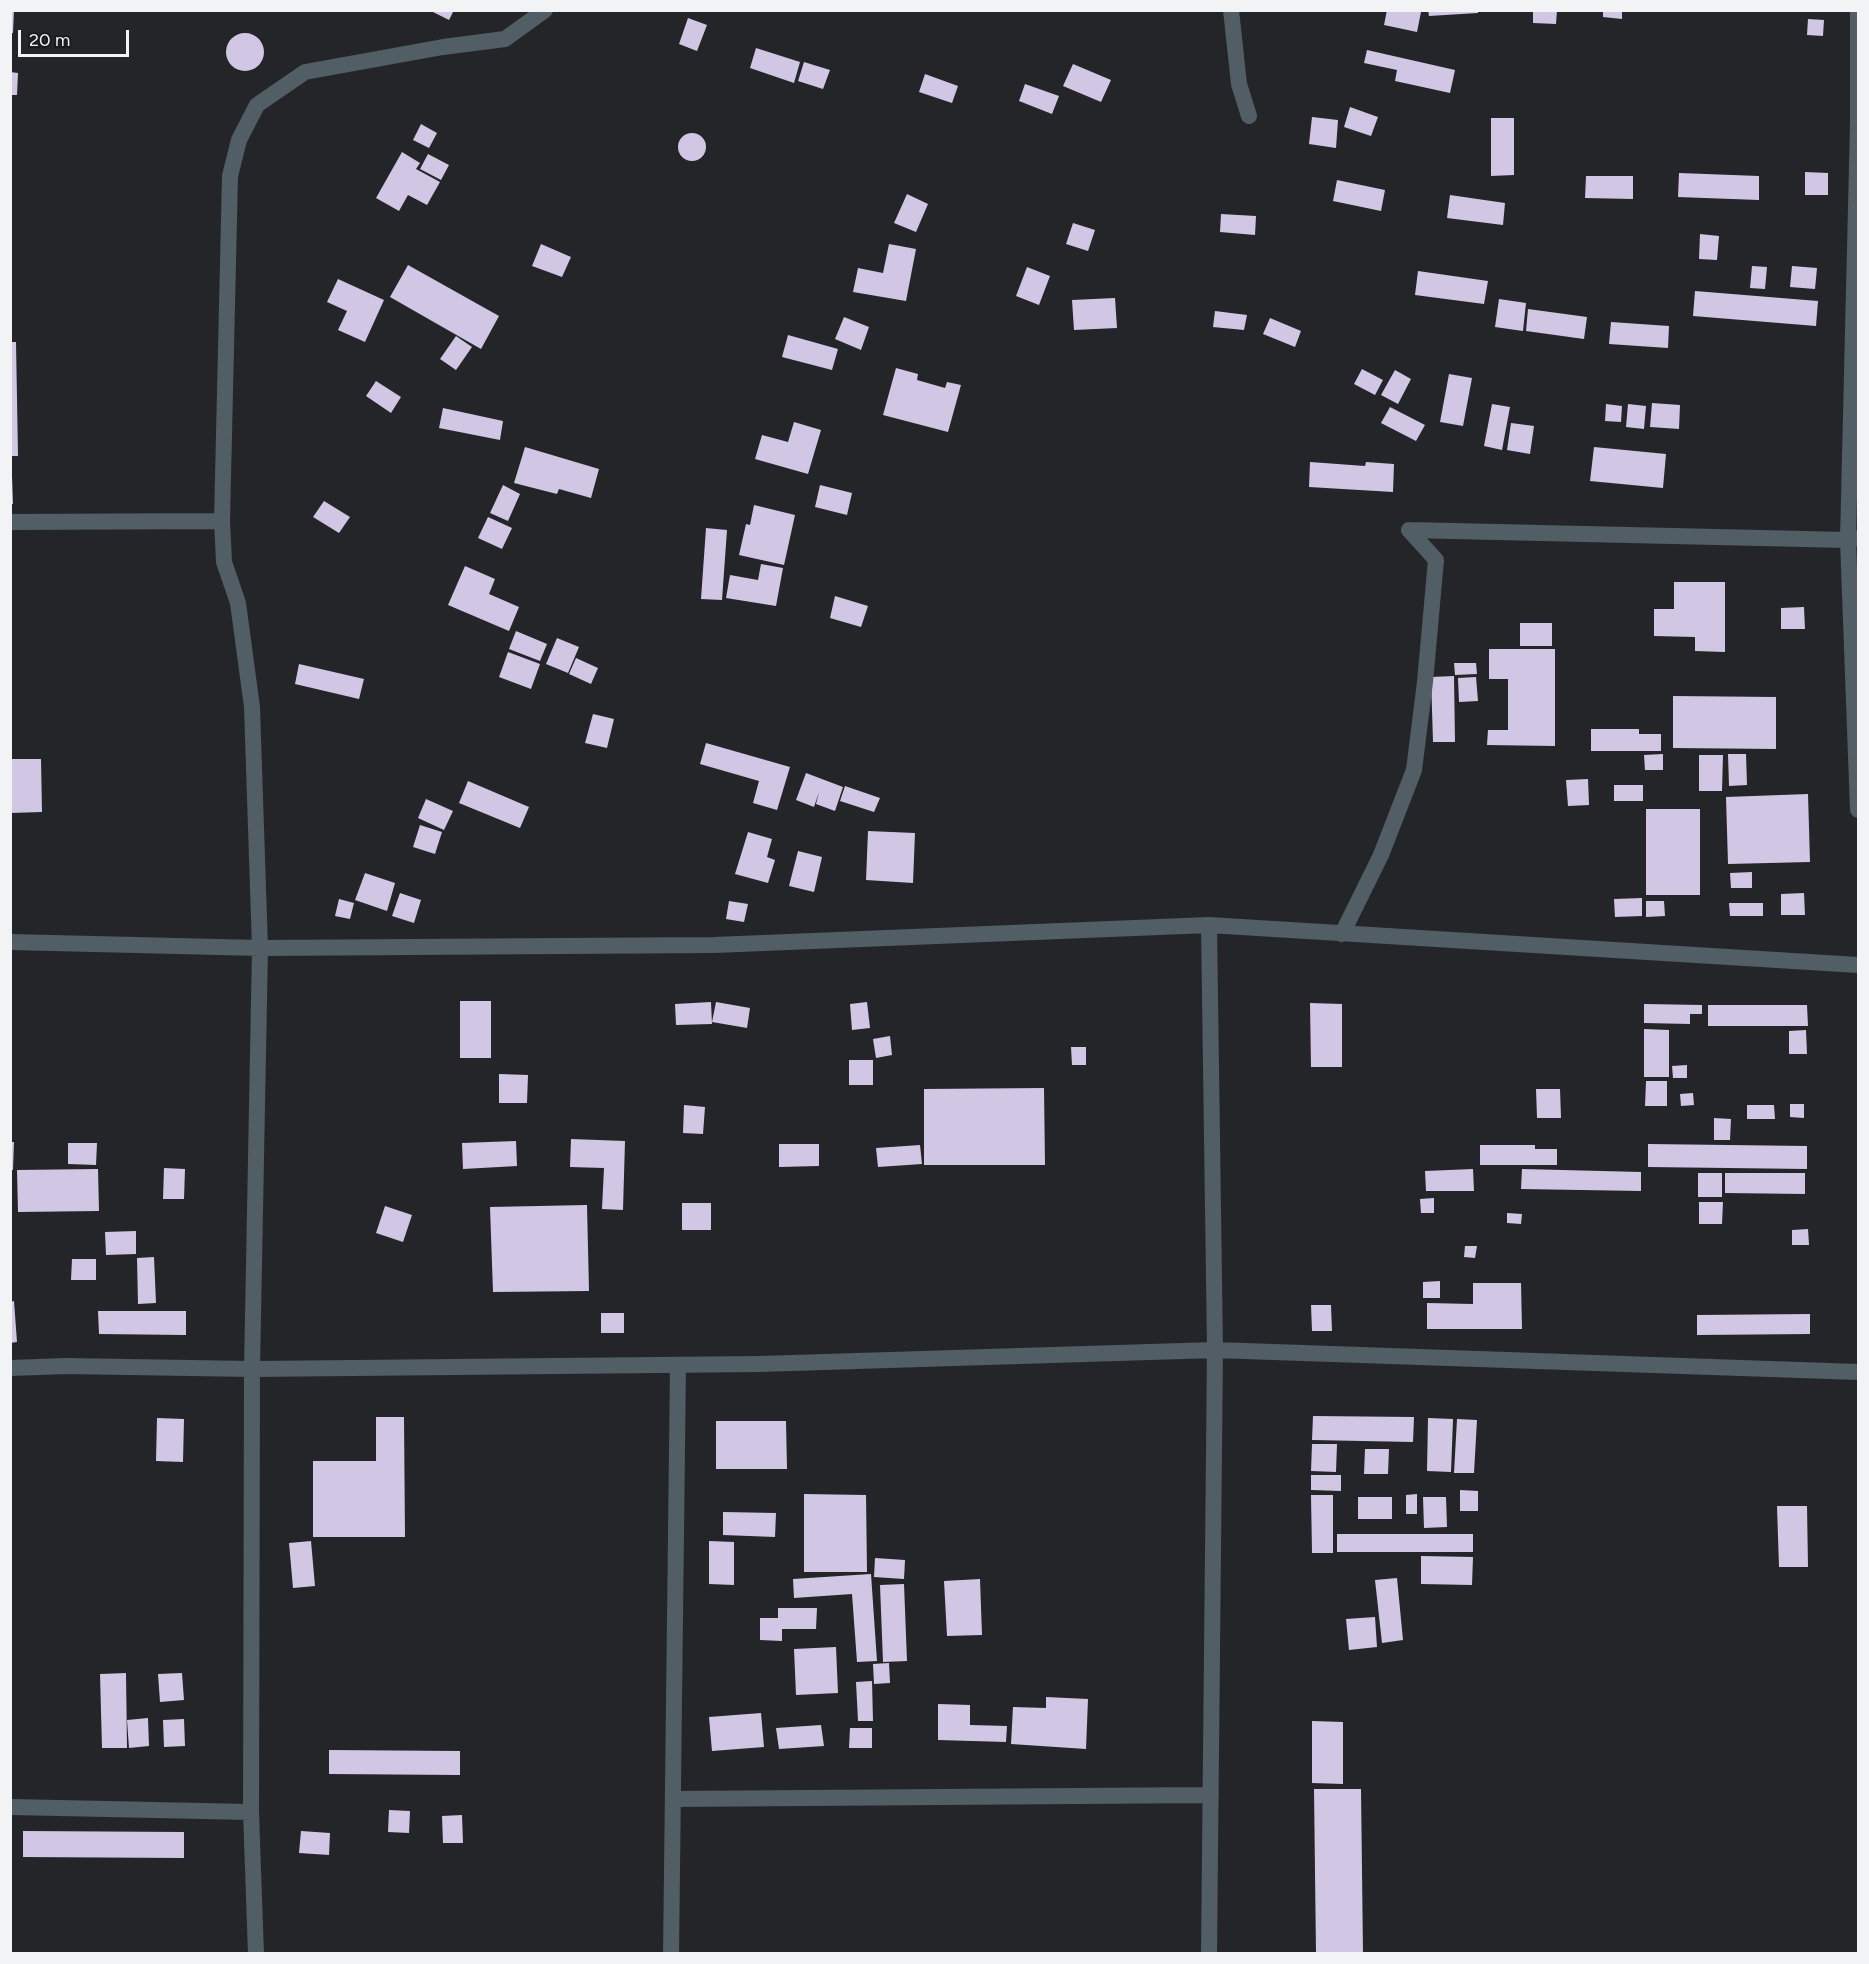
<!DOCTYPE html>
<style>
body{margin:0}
#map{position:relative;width:1869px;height:1964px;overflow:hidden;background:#242528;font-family:Figtree,sans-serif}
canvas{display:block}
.frame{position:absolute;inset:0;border:12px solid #f2f3f5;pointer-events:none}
.scale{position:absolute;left:18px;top:30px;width:111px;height:27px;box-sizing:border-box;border:3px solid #f2f3f5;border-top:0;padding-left:8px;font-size:18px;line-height:21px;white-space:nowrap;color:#f2f3f5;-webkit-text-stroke:4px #1a1b1e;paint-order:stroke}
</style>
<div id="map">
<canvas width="1869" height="1964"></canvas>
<div class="frame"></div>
<div class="scale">20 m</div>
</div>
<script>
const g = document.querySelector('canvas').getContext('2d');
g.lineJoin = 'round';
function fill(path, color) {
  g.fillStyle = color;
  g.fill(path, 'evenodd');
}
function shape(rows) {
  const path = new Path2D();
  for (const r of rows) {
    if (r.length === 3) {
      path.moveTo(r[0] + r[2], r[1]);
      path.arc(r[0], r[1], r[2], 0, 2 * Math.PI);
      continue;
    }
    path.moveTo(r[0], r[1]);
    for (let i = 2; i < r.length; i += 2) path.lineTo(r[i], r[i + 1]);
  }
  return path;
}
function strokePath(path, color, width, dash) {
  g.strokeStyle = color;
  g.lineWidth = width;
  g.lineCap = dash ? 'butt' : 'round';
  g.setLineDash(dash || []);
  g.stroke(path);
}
const building = shape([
 [10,10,14,10,13,33,10,33],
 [429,10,454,10,449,20],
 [1387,10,1421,12,1417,32,1384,25],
 [1428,10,1478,10,1478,13,1429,16],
 [1533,10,1557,10,1556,24,1533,23],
 [1603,10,1622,10,1622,19,1603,17],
 [688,18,707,25,697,51,679,44],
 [1808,19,1824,20,1823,36,1807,35],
 [245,52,19],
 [756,48,800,62,794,83,750,68],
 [1367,50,1455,70,1450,93,1395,81,1397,70,1364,63],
 [804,62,830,70,823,89,798,81],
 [1073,64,1111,80,1101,102,1063,86],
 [10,72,18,73,17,95,10,95],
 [925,74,958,86,952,103,919,92],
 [1025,84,1059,96,1052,114,1019,101],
 [1350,107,1378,117,1371,136,1344,127],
 [1312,117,1338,120,1336,148,1309,144],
 [1491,118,1514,118,1514,175,1491,176],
 [421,124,437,133,429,148,413,140],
 [692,147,14],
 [402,152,420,163,416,169,440,182,427,205,408,195,399,211,376,198],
 [428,154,449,165,441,180,420,169],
 [1805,172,1828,173,1828,195,1805,195],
 [1679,173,1759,176,1759,200,1678,197],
 [1586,176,1633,176,1633,199,1585,198],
 [1337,180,1385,190,1381,211,1333,201],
 [907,194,928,204,916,232,894,223],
 [1450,195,1505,203,1503,225,1447,218],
 [1221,214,1256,216,1255,235,1220,232],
 [1073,223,1095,230,1088,251,1066,244],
 [1700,234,1719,236,1717,260,1699,259],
 [541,244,571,257,562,277,532,266],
 [889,244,916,249,906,301,853,292,858,268,883,273],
 [408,265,499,316,481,349,390,297],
 [1752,266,1767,267,1765,289,1750,288],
 [1792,266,1817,268,1815,289,1790,287],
 [1027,267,1050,276,1039,305,1016,296],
 [1418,271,1488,281,1484,304,1415,295],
 [338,279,384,300,365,342,338,330,347,311,327,302],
 [1695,291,1818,301,1816,326,1693,316],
 [1115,298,1117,328,1074,330,1072,300],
 [1499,299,1526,303,1523,331,1495,327],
 [1528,309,1587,317,1584,339,1526,331],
 [1215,311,1247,315,1244,330,1213,327],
 [844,317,869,327,861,350,835,339],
 [1270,318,1301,331,1295,347,1263,334],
 [1611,322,1669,326,1668,348,1609,344],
 [788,335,838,349,832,370,782,357],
 [456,336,472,347,456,370,440,359],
 [10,342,16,342,18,456,10,456],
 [896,368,918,374,917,380,945,388,947,382,961,385,948,432,883,415],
 [1362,369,1383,380,1375,395,1354,384],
 [1395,370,1411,379,1398,404,1381,395],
 [1449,374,1472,378,1463,426,1440,422],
 [376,381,401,397,391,413,366,396],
 [1652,403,1680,405,1679,429,1650,427],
 [1492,404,1510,407,1502,450,1484,446],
 [1606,404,1622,406,1621,422,1605,421],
 [1628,404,1646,406,1644,429,1626,427],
 [1390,407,1425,425,1416,441,1381,423],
 [443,408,503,421,500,440,439,428],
 [794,422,821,430,808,474,755,459,762,435,788,442],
 [1511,423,1534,426,1530,454,1507,450],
 [525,447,599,469,591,498,559,489,557,494,514,483],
 [1594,447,1666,454,1663,488,1590,481],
 [1310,462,1365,466,1366,462,1394,464,1393,492,1309,487],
 [10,476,12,476,13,504,10,504],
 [503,485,520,494,508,521,490,513],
 [820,485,852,493,847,515,815,507],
 [324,501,350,517,339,533,313,517],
 [754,505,795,515,784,565,739,555,746,524,750,525],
 [488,517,512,528,502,549,478,538],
 [706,528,727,530,722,600,701,599],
 [761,564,783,568,776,606,726,598,730,575,758,580],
 [465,566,495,579,489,594,519,607,509,631,448,605],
 [1674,582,1725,582,1725,652,1695,651,1695,637,1654,636,1654,609,1674,609],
 [835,596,868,606,861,627,830,618],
 [1804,607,1805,629,1781,629,1781,608],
 [1520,623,1552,623,1552,646,1520,646],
 [516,631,547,644,540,661,509,649],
 [557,638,579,647,568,673,546,664],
 [1489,649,1555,649,1555,746,1487,745,1488,730,1508,730,1508,679,1489,679],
 [508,652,540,664,531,689,499,677],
 [576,658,598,668,591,684,569,674],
 [1454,663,1476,663,1477,674,1455,675],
 [299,664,364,679,359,699,295,684],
 [1454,676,1455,742,1433,742,1431,677],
 [1476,677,1478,701,1459,702,1458,678],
 [1673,696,1776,697,1776,749,1673,748],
 [593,714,614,719,607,748,585,743],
 [1591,729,1639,729,1639,734,1661,734,1661,751,1591,751],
 [706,743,790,767,777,810,753,803,759,781,700,764],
 [1663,754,1663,770,1645,770,1644,755],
 [1728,754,1746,754,1747,785,1729,786],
 [1699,755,1723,755,1722,791,1699,791],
 [10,759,41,759,42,812,10,813],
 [806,773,843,787,835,811,816,804,819,792,814,807,796,800],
 [1588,779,1589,805,1568,806,1566,780],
 [468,781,529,807,520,828,459,803],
 [1614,785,1643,785,1643,801,1614,801],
 [845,786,880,798,874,812,840,801],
 [1808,794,1810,862,1728,864,1726,797],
 [426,799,453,811,444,830,418,818],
 [1646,809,1700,809,1700,895,1646,895],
 [420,825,442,832,435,854,413,847],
 [868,831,915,833,913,883,866,880],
 [748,832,772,839,767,857,775,860,768,883,735,874],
 [798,851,822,857,814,892,789,886],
 [1752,872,1752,888,1731,888,1730,873],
 [365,873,395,883,387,911,355,900],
 [400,893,421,900,414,923,392,916],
 [1804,893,1805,915,1781,915,1781,894],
 [1642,898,1642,916,1615,917,1614,899],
 [339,899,354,903,350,919,335,916],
 [729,901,748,904,744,922,726,919],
 [1646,901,1664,901,1665,916,1646,917],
 [1729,903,1763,903,1763,916,1730,916],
 [460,1001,491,1001,491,1058,460,1058],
 [711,1002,712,1024,676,1025,675,1004],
 [716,1002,750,1008,747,1028,712,1022],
 [867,1002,870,1028,852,1030,850,1004],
 [1310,1003,1342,1004,1342,1067,1311,1067],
 [1644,1004,1702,1005,1702,1014,1690,1014,1690,1024,1644,1023],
 [1708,1005,1807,1005,1808,1026,1708,1026],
 [1644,1029,1669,1030,1669,1077,1644,1077],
 [1806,1030,1807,1054,1789,1054,1789,1031],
 [890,1036,892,1055,876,1058,873,1039],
 [1071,1047,1086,1047,1086,1065,1072,1065],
 [849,1060,873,1060,873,1085,849,1085],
 [1687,1065,1687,1078,1673,1078,1672,1066],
 [499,1074,528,1075,527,1103,499,1103],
 [1646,1081,1667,1081,1667,1106,1645,1106],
 [1044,1088,1045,1165,924,1165,924,1089],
 [1536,1089,1560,1089,1561,1118,1537,1118],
 [1693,1093,1694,1105,1681,1106,1680,1094],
 [1790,1104,1804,1104,1804,1118,1790,1117],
 [684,1105,705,1107,703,1134,683,1133],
 [1747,1105,1774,1105,1775,1119,1747,1119],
 [1714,1118,1731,1119,1730,1140,1714,1140],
 [571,1139,625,1141,623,1210,602,1209,604,1168,570,1167],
 [516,1141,517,1166,463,1169,462,1143],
 [10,1142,14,1142,13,1170,10,1170],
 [68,1143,97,1143,96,1165,68,1164],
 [779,1144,819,1144,819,1166,779,1167],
 [1648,1144,1807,1146,1807,1169,1648,1167],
 [920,1145,922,1164,878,1167,876,1148],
 [1480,1145,1535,1145,1535,1149,1557,1149,1557,1165,1480,1165],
 [164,1168,185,1169,184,1199,163,1199],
 [98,1169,99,1211,18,1212,17,1170],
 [1473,1169,1474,1191,1426,1191,1425,1171],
 [1522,1169,1641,1172,1641,1191,1521,1189],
 [1698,1173,1722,1173,1722,1197,1698,1197],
 [1725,1173,1805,1173,1805,1194,1725,1193],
 [1434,1198,1434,1213,1421,1213,1420,1199],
 [1699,1202,1723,1202,1722,1224,1699,1224],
 [682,1203,711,1203,711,1230,682,1230],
 [587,1205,589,1291,493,1292,490,1207],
 [385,1206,412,1215,403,1242,376,1233],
 [1507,1213,1522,1214,1521,1224,1507,1223],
 [1808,1229,1809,1245,1792,1245,1792,1230],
 [136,1231,136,1254,106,1255,105,1232],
 [1465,1246,1477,1246,1475,1258,1464,1257],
 [154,1257,156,1303,138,1304,137,1258],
 [72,1259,96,1259,96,1280,71,1280],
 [1440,1281,1440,1298,1423,1298,1423,1282],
 [1473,1283,1521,1283,1522,1329,1427,1329,1427,1303,1473,1304],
 [14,1301,17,1342,10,1343,10,1302],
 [1311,1305,1331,1305,1332,1331,1312,1331],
 [98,1311,186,1311,186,1335,99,1334],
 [601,1313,624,1313,624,1333,601,1333],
 [1810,1314,1810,1334,1697,1335,1697,1315],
 [1313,1416,1414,1417,1413,1442,1312,1440],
 [376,1417,404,1417,405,1537,313,1537,313,1461,376,1461],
 [157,1418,184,1419,183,1462,156,1461],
 [1428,1418,1453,1419,1451,1472,1427,1471],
 [1457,1419,1477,1420,1474,1473,1454,1473],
 [716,1421,786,1421,787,1469,716,1469],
 [1312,1444,1337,1444,1336,1472,1311,1471],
 [1365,1449,1389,1449,1388,1474,1364,1474],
 [1311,1475,1341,1475,1341,1491,1311,1490],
 [1460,1490,1478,1491,1478,1511,1460,1511],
 [804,1494,866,1495,867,1572,804,1572],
 [1417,1494,1417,1514,1406,1514,1406,1495],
 [1311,1495,1333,1495,1333,1553,1312,1553],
 [1358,1497,1392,1497,1392,1519,1358,1519],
 [1423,1497,1446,1497,1447,1527,1424,1528],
 [1777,1506,1807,1506,1808,1567,1779,1567],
 [723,1512,776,1513,775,1537,723,1535],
 [1337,1534,1473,1534,1473,1552,1337,1552],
 [311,1541,315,1586,293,1588,289,1543],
 [709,1541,734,1542,734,1585,709,1584],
 [1421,1556,1473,1557,1472,1585,1421,1584],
 [875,1558,905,1560,904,1579,874,1577],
 [871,1574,877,1661,857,1662,852,1594,794,1598,793,1579],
 [1397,1578,1403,1640,1382,1643,1375,1580],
 [980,1579,982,1635,947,1636,944,1581],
 [904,1584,907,1661,883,1662,880,1585],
 [778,1608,817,1608,816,1629,782,1629,782,1641,760,1640,760,1618,778,1618],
 [1375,1617,1377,1647,1349,1650,1346,1619],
 [836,1647,838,1693,796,1695,794,1649],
 [889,1663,890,1683,874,1684,873,1664],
 [126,1673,127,1748,102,1748,100,1674],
 [182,1673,184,1700,160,1702,158,1674],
 [872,1681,873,1721,858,1721,856,1682],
 [1046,1697,1088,1699,1086,1749,1011,1744,1013,1707,1046,1708],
 [938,1704,970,1705,970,1725,1007,1726,1006,1742,938,1740],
 [761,1713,764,1747,712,1751,709,1717],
 [148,1718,149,1746,129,1748,127,1720],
 [184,1719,185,1746,164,1747,163,1720],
 [1312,1721,1343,1722,1343,1784,1312,1783],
 [821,1725,824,1746,779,1749,776,1728],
 [850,1728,872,1728,872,1748,849,1748],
 [329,1750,460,1751,460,1775,329,1774],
 [1314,1789,1361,1789,1363,1954,1316,1954],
 [389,1810,410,1811,409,1833,388,1832],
 [462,1815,463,1843,443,1843,442,1816],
 [23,1831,184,1832,184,1858,23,1857],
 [301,1831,330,1833,329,1855,299,1853]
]);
const minor = shape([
 [1231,10,1239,84,1249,116],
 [1858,10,1858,123,1848,540,1858,810],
 [10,522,222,521],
 [1409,530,1848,540,1858,538],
 [1209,925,1858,965],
 [1342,934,1381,855,1414,770,1425,682,1436,560,1409,530],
 [10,942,260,948,714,945,1209,925,1215,1350,1209,1954],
 [10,1368,66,1366,252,1369,759,1364,1215,1350,1858,1372],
 [673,1799,1211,1795],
 [10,1807,251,1812],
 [256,1954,251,1812,252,1369,260,948,252,707,238,603,224,562,222,521,230,176,239,140,257,105,305,72,443,47,505,39,545,10],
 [671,1954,678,1365]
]);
fill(building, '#d1c7e5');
strokePath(minor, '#515e65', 16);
</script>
